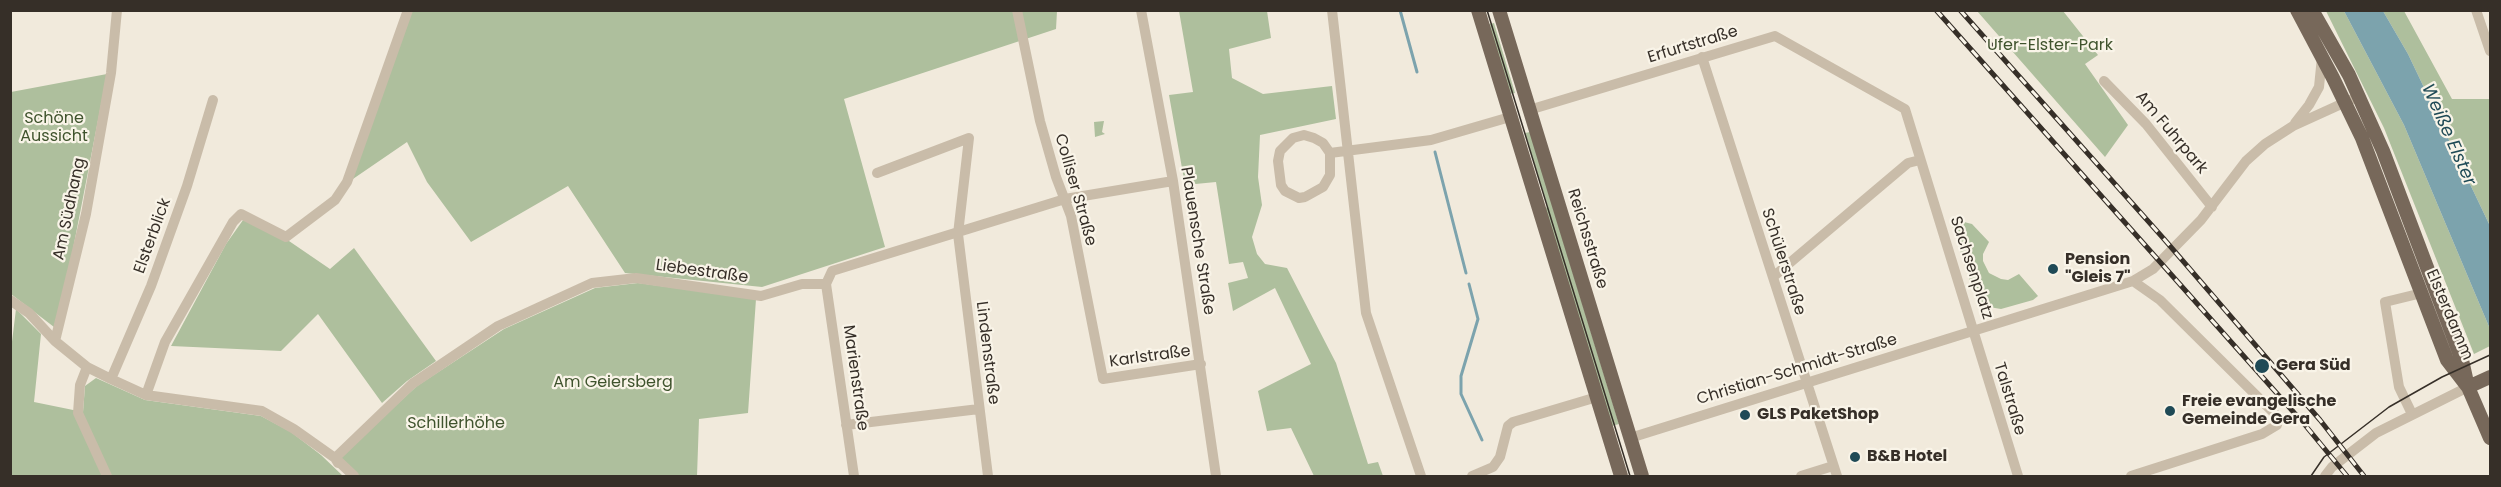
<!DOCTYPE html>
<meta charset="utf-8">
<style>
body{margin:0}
#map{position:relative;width:2501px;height:487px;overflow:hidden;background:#f1eadc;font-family:Poppins,sans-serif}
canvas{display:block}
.frame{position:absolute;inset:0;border:12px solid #362f28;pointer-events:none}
</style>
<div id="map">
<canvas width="2501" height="487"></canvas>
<div class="frame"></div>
</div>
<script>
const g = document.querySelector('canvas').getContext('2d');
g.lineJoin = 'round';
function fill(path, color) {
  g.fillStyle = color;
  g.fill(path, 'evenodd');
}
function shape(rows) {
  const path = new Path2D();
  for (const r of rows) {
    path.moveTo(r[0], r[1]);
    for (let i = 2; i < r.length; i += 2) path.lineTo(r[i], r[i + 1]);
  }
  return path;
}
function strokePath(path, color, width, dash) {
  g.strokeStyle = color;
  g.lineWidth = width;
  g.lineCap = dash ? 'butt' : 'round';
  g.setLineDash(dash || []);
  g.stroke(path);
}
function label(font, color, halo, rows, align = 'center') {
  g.font = font + ' Poppins,sans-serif';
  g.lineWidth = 4.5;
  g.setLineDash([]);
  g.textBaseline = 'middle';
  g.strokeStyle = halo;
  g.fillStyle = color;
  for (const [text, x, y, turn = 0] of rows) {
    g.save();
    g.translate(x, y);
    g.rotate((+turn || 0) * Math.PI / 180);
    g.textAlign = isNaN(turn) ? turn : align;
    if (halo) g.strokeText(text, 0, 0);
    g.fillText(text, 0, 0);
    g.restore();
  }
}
const green = shape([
 [409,11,1057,11,1056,29,844,99,885,247,762,287,625,273,568,186,471,242,427,182,407,142,350,181],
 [1179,11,1267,11,1271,38,1229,49,1232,78,1263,94,1332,86,1336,119,1260,135,1258,177,1262,205,1252,237,1257,254,1265,264,1287,268,1336,363,1368,464,1378,462,1383,476,1314,476,1291,428,1267,431,1258,391,1311,364,1275,288,1233,311,1228,283,1248,278,1243,262,1229,264,1216,182,1185,185,1169,95,1193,92],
 [1977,11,2063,11,2098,55,2085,64,2128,125,2105,157],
 [2326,11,2344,11,2404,125,2490,329,2490,346,2474,354,2384,128],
 [2383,11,2404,11,2452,99,2490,99,2490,226,2408,54],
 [1494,23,1515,93,1510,94,1485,25],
 [107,74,67,280,54,327,11,294,11,92],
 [1104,121,1102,132,1105,134,1095,137,1094,122],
 [1530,132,1619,424,1612,426,1542,209,1548,207,1525,133],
 [248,213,330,269,354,248,436,361,407,381,382,403,318,314,281,351,171,346,226,244],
 [1964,222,1972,224,1989,242,1983,254,1983,261,1989,273,2001,279,2008,280,2019,274,2038,296,2033,300,2001,309,1989,307,1978,299,1972,288,1952,225],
 [638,283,756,299,748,413,699,419,697,476,359,476,338,458,417,386,504,329,595,288],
 [16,309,41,334,34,402,83,412,85,386,96,378,145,400,261,416,291,432,321,455,343,476,11,476,10,358]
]);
const water = shape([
 [2344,11,2383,11,2408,54,2490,226,2490,329,2404,125]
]);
const stream = shape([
 [1400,10,1417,72],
 [1435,152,1466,273],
 [1469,284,1478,319,1461,376,1461,394,1482,440]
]);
const minor = shape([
 [1017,10,1040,121,1056,177,1071,216,1103,379,1201,364],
 [1141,10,1173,181,1216,476],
 [1332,10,1366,313,1421,476],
 [2476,10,2490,51],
 [1702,57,1837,476],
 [2104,81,2146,124,2212,207],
 [1529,110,1775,36,1905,109,2018,476],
 [2295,123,2309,105,2319,87,2322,57],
 [1330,153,1330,175,1323,187,1305,197,1299,198,1285,191,1281,185,1278,161,1280,151,1293,138,1304,135,1314,138,1323,143,1330,153,1431,140,1510,117],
 [877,173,969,138,958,234,988,476],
 [1773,277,1908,163,1920,160],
 [10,300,29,313,55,341,87,367,111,379,146,395,262,411,294,429,335,458,338,463],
 [55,341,86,214,111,73,117,10],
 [87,367,80,385,78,413,107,476],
 [111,379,151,286,187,186,213,100],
 [146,395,165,342,233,222,241,214,286,237,335,200,347,182,408,10],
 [2412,414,2399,387,2385,302,2422,293],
 [846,425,979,409],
 [1630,438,2133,281,2153,269,2201,220,2246,161,2265,144,2293,126,2359,96],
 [354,476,335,458,412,384,498,326,592,283,636,278,761,296,802,284,826,284],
 [854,476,826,284,832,271,1065,199,1173,181],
 [1472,476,1493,467,1500,457,1508,426,1513,422,1597,397],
 [1801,476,1833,466],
 [2131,476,2262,434,2277,425,2278,417,2160,300,2133,281],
 [2325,476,2332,467,2376,433,2468,387]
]);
const major = shape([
 [1478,10,1621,476],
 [1499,10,1642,476],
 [2297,10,2333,78,2362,138,2447,360,2467,386],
 [2312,10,2349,75,2383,151,2462,360,2468,387,2490,438],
 [2468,387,2490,377]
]);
const tram = shape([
 [1487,10,1630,476],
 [2311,476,2324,457,2389,407,2442,377,2490,355]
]);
const rail = shape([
 [1936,10,2305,425,2347,476],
 [1960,10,2164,239,2320,420,2364,476]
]);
const markers = [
 [2053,269,6,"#1f4a56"],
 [2262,366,8,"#1f4a56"],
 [2170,411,6,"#1f4a56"],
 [1745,415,6,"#1f4a56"],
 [1855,457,6,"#1f4a56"]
];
const streetNames = [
 ["Erfurtstraße",1693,45,-17],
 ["Am Fuhrpark",2171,133,50],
 ["Colliser Straße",1075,190,74],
 ["Am Südhang",70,209,-78],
 ["Elsterblick",153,236,-70],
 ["Reichsstraße",1587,239,73],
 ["Plauensche Straße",1197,241,81],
 ["Schülerstraße",1783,262,72],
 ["Sachsenplatz",1971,268,72],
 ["Liebestraße",702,272,8],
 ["Elsterdamm",2449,315,67],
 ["Lindenstraße",987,353,83],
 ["Karlstraße",1150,357,-8],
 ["Christian-Schmidt-Straße",1797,370,-17],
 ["Marienstraße",855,378,82],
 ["Talstraße",2009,399,73]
];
const parkNames = [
 ["Ufer-Elster-Park",2050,46],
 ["Schöne",54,119],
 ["Aussicht",54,137],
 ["Am Geiersberg",613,383],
 ["Schillerhöhe",456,424]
];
const poiNames = [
 ["Pension",2065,260],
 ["\"Gleis 7\"",2065,278],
 ["Gera Süd",2276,366],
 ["Freie evangelische",2182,402],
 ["Gemeinde Gera",2182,420],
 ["GLS PaketShop",1757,415],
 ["B&B Hotel",1867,457]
];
const waterNames = [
 ["Weiße Elster",2448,135,66]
];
fill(green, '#aebf9d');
fill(water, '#7ca3ad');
strokePath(stream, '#7ca3ad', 3);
strokePath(minor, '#c9bca9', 10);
strokePath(major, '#77685a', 14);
strokePath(tram, '#362f28', 1.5);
strokePath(rail, '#362f28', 5);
strokePath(rail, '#f9f4e8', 3, [9]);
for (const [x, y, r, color] of markers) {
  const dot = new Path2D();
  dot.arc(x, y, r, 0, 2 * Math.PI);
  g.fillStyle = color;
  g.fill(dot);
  strokePath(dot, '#f9f4e8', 2);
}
label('16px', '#362f28', '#f9f4e8', streetNames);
label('16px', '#3f532d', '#f9f4e8', parkNames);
label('bold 16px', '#362f28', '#f9f4e8', poiNames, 'left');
label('italic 18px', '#1f4a56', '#f9f4e8', waterNames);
</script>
